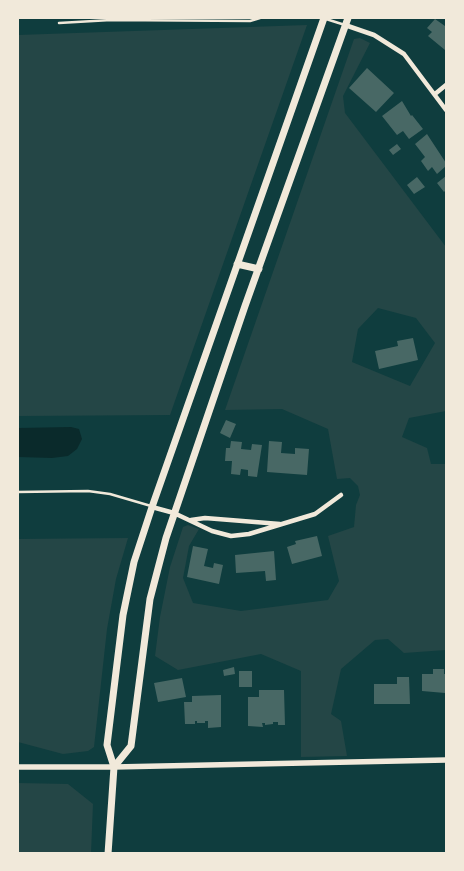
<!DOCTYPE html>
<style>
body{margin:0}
#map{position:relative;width:464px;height:871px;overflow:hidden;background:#0f3d3e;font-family:Lora,serif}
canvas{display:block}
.frame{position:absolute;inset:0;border:19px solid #f1e9da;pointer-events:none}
</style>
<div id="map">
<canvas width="464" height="871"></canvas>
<div class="frame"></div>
</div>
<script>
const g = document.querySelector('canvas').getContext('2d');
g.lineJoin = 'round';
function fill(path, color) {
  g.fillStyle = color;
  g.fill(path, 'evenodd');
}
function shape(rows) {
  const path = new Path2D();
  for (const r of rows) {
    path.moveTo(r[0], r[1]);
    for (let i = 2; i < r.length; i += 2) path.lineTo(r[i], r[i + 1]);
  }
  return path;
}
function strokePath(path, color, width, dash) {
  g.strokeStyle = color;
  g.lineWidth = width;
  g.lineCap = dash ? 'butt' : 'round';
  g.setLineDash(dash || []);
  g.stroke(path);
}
const green = shape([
 [307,25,170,415,18,416,18,35],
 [360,38,370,43,343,96,345,113,446,247,446,411,409,418,402,437,427,448,431,464,446,464,446,650,404,653,388,639,375,640,341,669,331,714,341,721,347,756,301,757,301,671,261,654,178,670,155,656,160,617,170,567,183,527,188,525,199,529,189,546,183,578,193,603,241,611,328,600,339,581,328,536,354,527,356,505,360,495,358,486,350,478,337,479,328,429,282,409,225,410,354,39],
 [378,308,416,318,435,343,410,386,352,362,358,329],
 [128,538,116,579,107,629,94,747,88,751,63,754,18,742,18,539],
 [18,783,68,784,93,804,91,853,18,853]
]);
const water = shape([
 [71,427,79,429,82,439,77,449,68,456,52,458,18,457,18,428]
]);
const building = shape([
 [435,19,445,26,446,24,446,48,445,50,428,36,432,32,427,28],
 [367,68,394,93,376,112,349,88],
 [402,101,411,116,412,115,423,129,409,139,403,131,397,135,382,116],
 [427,134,446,163,446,166,437,174,432,167,428,171,421,161,425,157,415,144],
 [397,144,401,149,393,155,389,150],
 [446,176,446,190,444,192,437,183],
 [417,177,425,187,414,194,407,185],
 [413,338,418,360,379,369,375,351,398,346,397,341],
 [226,420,236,424,230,438,220,433],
 [231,441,242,442,241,449,251,450,252,444,262,445,257,477,248,476,248,470,241,469,240,475,231,474,232,461,225,461,226,448,230,448],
 [269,441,282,442,281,453,295,454,295,448,309,449,307,475,267,472],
 [317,536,322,556,292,564,287,547,296,544,295,541],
 [193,546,208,549,204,566,213,568,214,563,223,565,219,584,187,577],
 [274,551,276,580,266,581,265,571,236,573,235,555],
 [234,667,235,674,224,676,223,670],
 [433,669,444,669,444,674,446,674,446,691,445,691,445,693,422,691,422,674,433,674],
 [239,671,252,671,252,687,239,687],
 [397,677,409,677,410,704,374,704,374,684,397,684],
 [182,678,186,697,158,702,154,683],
 [259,690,284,690,285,725,278,725,278,722,273,722,273,724,265,725,265,723,262,723,263,727,248,726,248,697,259,697],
 [221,695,221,727,208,728,208,721,205,721,205,723,197,723,197,721,195,721,195,724,185,724,184,702,192,702,192,696]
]);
const service = shape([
 [326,19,345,25],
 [59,23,111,20,250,21,260,18],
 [18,492,88,491,110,494,151,506]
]);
const minor = shape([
 [345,25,374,35,404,54,446,110],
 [435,94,446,85],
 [152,507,174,513,212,531,231,536,249,534,315,514,341,495],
 [191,520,205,518,280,524]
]);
const tertiary = shape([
 [18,767,114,767,446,760]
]);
const secondary = shape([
 [237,264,259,269],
 [114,767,131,746,150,599,166,538,245,306,348,18],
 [108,854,114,767,107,745,123,615,134,562,152,507,324,18]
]);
fill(green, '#244646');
fill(water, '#0a2a2b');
fill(building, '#486865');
strokePath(service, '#f1e9da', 2.5);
strokePath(minor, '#f1e9da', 4.5);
strokePath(tertiary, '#f1e9da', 5.5);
strokePath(secondary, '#f1e9da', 7);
</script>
